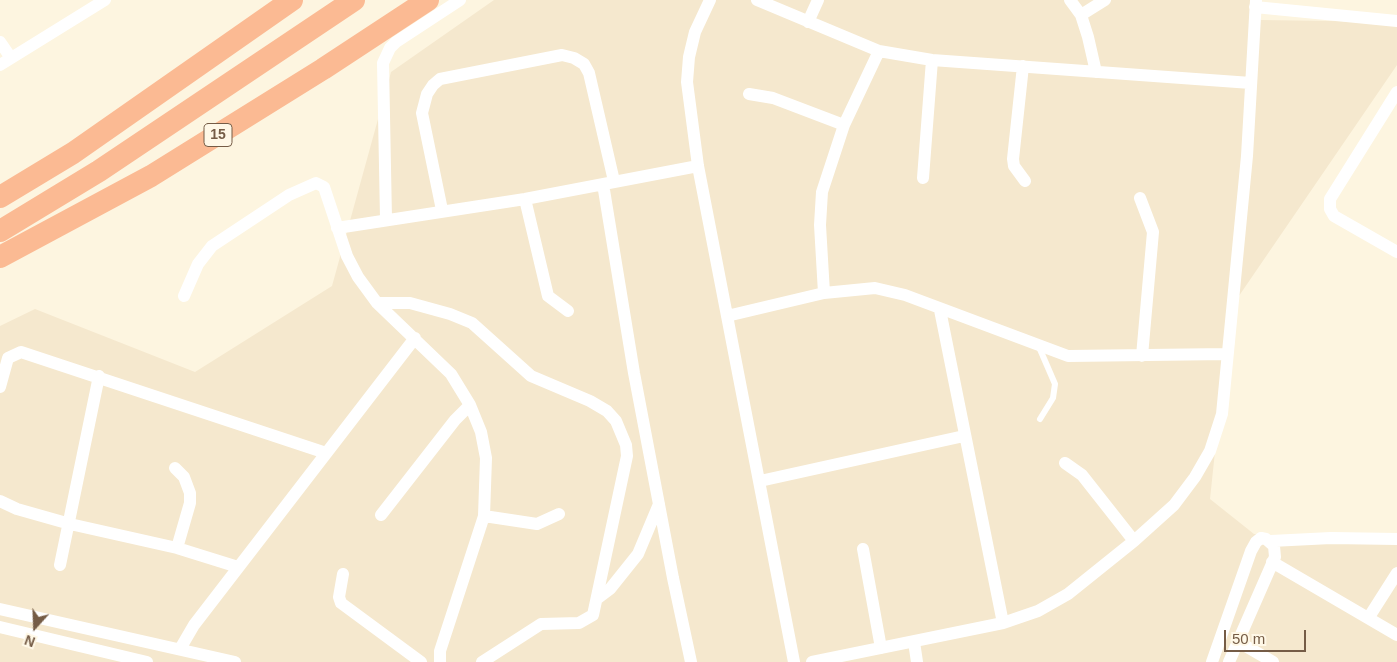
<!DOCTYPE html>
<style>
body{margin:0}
#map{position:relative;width:1397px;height:662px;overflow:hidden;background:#fdf5e0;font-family:Arial,sans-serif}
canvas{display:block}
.north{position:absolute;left:10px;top:602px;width:50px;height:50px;-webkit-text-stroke:4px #fff8e7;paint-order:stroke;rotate:200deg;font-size:14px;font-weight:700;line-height:20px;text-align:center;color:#755c46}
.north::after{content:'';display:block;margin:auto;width:18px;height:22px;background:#755c46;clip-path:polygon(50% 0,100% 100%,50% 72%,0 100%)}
.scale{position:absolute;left:1224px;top:630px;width:82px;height:22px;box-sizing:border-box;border:2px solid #755c46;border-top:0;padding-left:6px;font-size:15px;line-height:18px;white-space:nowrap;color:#755c46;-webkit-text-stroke:4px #fff8e7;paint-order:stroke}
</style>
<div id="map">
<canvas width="1397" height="662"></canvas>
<div class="north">N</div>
<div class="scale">50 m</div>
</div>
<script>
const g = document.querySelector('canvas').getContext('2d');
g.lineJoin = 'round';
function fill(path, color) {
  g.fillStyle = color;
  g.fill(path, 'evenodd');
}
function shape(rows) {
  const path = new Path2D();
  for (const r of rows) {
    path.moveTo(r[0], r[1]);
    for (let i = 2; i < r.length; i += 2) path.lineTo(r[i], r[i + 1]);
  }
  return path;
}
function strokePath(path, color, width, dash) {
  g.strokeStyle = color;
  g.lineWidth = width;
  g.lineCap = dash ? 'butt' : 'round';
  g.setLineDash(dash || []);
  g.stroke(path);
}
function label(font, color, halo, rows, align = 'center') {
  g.font = font + ' Arial,sans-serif';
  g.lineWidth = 5;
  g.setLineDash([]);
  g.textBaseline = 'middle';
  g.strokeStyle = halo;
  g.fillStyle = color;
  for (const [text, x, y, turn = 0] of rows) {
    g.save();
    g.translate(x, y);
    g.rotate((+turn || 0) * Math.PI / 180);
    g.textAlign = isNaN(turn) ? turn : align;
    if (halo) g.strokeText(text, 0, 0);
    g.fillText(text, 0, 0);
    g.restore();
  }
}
const residential = shape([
 [494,0,1261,0,1261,20,1397,22,1397,65,1230,309,1210,499,1254,534,1397,543,1397,662,0,662,0,326,35,309,195,372,332,286,391,72]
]);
const lane = shape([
 [1039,347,1055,384,1053,398,1040,419]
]);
const street = shape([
 [710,0,695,32,689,57,687,82,698,166,794,662],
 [757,0,879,51,932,60,1251,83],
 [1070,0,1081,15,1088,37,1096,72],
 [1255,7,1397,21],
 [1081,15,1105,0],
 [808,22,818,0],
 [0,42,11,58],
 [0,65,105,0],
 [1023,66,1013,159,1014,166,1025,181],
 [1397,92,1330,199,1330,209,1334,216,1397,252],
 [749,94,773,98,844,125],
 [923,178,932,60],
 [603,184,634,373,673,578,691,662],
 [1140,198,1153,232,1142,356],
 [525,199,548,296,568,311],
 [442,210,422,113,427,94,433,85,440,79,562,55,574,58,584,64,589,73,614,181],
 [386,219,383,63,390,48,396,42,460,0],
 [337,228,525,199,698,166],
 [824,293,820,225,822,192,844,125,879,51],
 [184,296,198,264,212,246,289,195,316,183,324,187,347,256,358,277,377,303,451,374,470,405,481,432,486,458,484,516,440,651,440,662],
 [377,303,410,303,450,314,472,323,531,376,590,401,607,411,616,421,626,445,627,456,593,615,579,623,541,624,482,662],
 [940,310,1003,623],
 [727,316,824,293,875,288,905,295,1068,356,1227,354],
 [0,387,8,358,21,352,326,453],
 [1065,463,1082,475,1134,541],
 [175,468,184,477,190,493,190,503,177,548],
 [760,481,964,436],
 [0,501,17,509,70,524,177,548,238,567],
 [381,515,455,420,470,405],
 [484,516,537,524,559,514],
 [1271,541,1331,538,1397,539],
 [863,549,881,648],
 [1272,562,1397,635],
 [60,565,99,376],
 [343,574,339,597,341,603,421,662],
 [598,598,610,589,638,554,659,504],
 [0,609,235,662],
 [1369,617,1397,573],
 [0,627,147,662],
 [1237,641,1273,662],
 [914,642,917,662],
 [180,649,194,625,415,338],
 [812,662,1003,623,1038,611,1068,594,1134,541,1174,505,1195,477,1210,451,1222,414,1247,156,1256,0],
 [1212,662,1251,551,1256,542,1261,538,1266,539,1274,546,1275,557,1229,662]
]);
const highway = shape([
 [0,197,73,153,292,0],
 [0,231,99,171,354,0],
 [0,257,151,176,323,69,428,0]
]);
const shields = [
 [218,135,28]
];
const shieldNames = [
 ["15",218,135]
];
fill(residential, '#f5e8ce');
strokePath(lane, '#fff', 6);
strokePath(street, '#fff', 12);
strokePath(highway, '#fbba93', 22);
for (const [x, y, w] of shields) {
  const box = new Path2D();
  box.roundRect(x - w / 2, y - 11.5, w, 23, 4);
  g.fillStyle = '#fff8e7';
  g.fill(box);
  strokePath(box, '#755c46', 1);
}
label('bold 14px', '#755c46', null, shieldNames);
</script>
